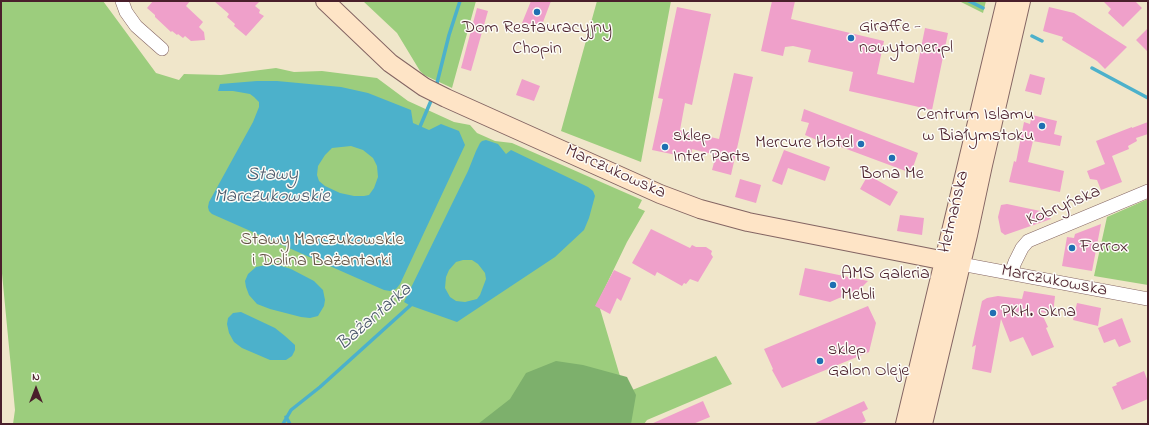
<!DOCTYPE html>
<meta charset="utf-8">
<style>
body{margin:0}
#map{position:relative;width:1149px;height:425px;overflow:hidden;background:#f0e6ca;font-family:"Indie Flower",sans-serif}
canvas{display:block}
.frame{position:absolute;inset:0;border:2px solid #4a1f2b;pointer-events:none}
.north{position:absolute;left:16px;top:369px;width:40px;height:40px;-webkit-text-stroke:3px #fdfcf7;paint-order:stroke;rotate:0deg;font-size:11px;font-weight:700;line-height:16px;text-align:center;color:#4a1f2b}
.north::after{content:'';display:block;margin:auto;width:14px;height:18px;background:#4a1f2b;clip-path:polygon(50% 0,100% 100%,50% 72%,0 100%)}
</style>
<div id="map">
<canvas width="1149" height="425"></canvas>
<div class="frame"></div>
<div class="north">N</div>
</div>
<script>
const g = document.querySelector('canvas').getContext('2d');
g.lineJoin = 'round';
function fill(path, color) {
  g.fillStyle = color;
  g.fill(path, 'evenodd');
}
function shape(rows) {
  const path = new Path2D();
  for (const r of rows) {
    path.moveTo(r[0], r[1]);
    for (let i = 2; i < r.length; i += 2) path.lineTo(r[i], r[i + 1]);
  }
  return path;
}
function strokePath(path, color, width, dash) {
  g.strokeStyle = color;
  g.lineWidth = width;
  g.lineCap = dash ? 'butt' : 'round';
  g.setLineDash(dash || []);
  g.stroke(path);
}
function label(font, color, halo, rows, align = 'center') {
  g.font = font + ' "Indie Flower",sans-serif';
  g.lineWidth = 3;
  g.setLineDash([]);
  g.textBaseline = 'middle';
  g.strokeStyle = halo;
  g.fillStyle = color;
  for (const [text, x, y, turn = 0] of rows) {
    g.save();
    g.translate(x, y);
    g.rotate((+turn || 0) * Math.PI / 180);
    g.textAlign = isNaN(turn) ? turn : align;
    if (halo) g.strokeText(text, 0, 0);
    g.fillText(text, 0, 0);
    g.restore();
  }
}
const green = shape([
 [1,1,103,1,156,73,179,80,184,74,221,75,276,68,294,72,322,71,377,78,408,101,454,122,470,125,477,133,495,141,512,143,642,200,638,208,645,211,627,242,598,302,625,393,716,356,732,384,647,420,644,424,13,424,15,410,1,263],
 [363,1,476,1,452,88,424,75,420,71,397,33],
 [597,1,671,1,641,162,561,131],
 [959,1,986,1,983,13],
 [1148,199,1148,285,1094,276,1107,217]
]);
const forest = shape([
 [556,361,583,365,627,377,636,395,631,424,478,424,510,399,526,373]
]);
const water = shape([
 [257,81,277,81,341,87,368,93,411,110,413,123,429,130,441,124,459,131,465,145,400,284,396,289,390,291,384,290,212,214,209,211,208,207,209,202,253,122,259,107,259,102,254,97,250,94,233,91,218,91,220,84],
 [351,146,363,150,373,158,377,166,378,177,374,188,369,195,364,196,354,196,340,193,325,186,319,181,317,175,318,166,325,155,332,148],
 [486,140,498,144,506,154,511,150,588,187,593,191,595,196,589,218,584,230,555,257,457,322,409,305,404,302,468,171,476,151,480,143,482,141],
 [463,260,472,260,478,264,485,273,486,279,480,295,477,299,465,302,456,301,450,297,445,288,446,277,449,270,456,262],
 [266,265,278,265,291,269,314,281,323,290,325,300,324,306,318,316,310,318,301,317,270,309,257,304,249,295,246,287,245,281,248,274,256,267],
 [241,312,275,328,285,336,295,345,295,350,292,356,286,360,270,360,242,348,234,342,229,333,227,324,228,318,233,313]
]);
const stream = shape([
 [969,1,983,8],
 [1032,36,1042,41],
 [1092,68,1148,98],
 [436,87,449,35,460,1],
 [419,129,433,96],
 [286,417,290,424],
 [283,424,291,410,320,387,413,303]
]);
const building = shape([
 [153,1,190,1,186,6,203,22,199,27,204,32,205,40,191,41,185,36,183,38,178,34,177,35,172,31,171,32,155,17,155,15,147,8],
 [214,1,260,1,255,6,260,10,259,13,264,16,246,36,234,26,235,24,227,17,229,14],
 [531,1,551,1,540,30,522,23],
 [772,1,795,1,791,19,884,41,877,74,914,83,925,28,948,33,932,110,849,91,853,72,808,62,811,50,793,46,785,47,783,56,761,51],
 [1103,1,1135,1,1142,8,1123,27,1108,13,1111,9],
 [677,7,711,14,692,105,685,103,680,130,719,139,734,73,753,77,731,175,712,170,716,155,692,149,691,158,652,150,663,99,658,98],
 [1049,7,1074,13,1127,47,1105,69,1097,61,1062,40,1063,37,1043,31],
 [477,8,488,11,471,71,461,68],
 [1148,28,1148,52,1136,40],
 [1030,74,1045,78,1041,95,1025,91],
 [522,79,540,86,534,101,516,95],
 [804,109,918,153,911,173,825,141,824,143,805,135,809,123,801,121],
 [1032,115,1057,121,1054,134,1062,136,1060,146,1033,141,1028,162,1064,171,1060,192,1009,182,1014,161,1016,162,1024,122,1030,124],
 [1148,122,1148,134,1136,138,1137,141,1128,146,1129,149,1112,156,1122,182,1101,190,1097,180,1090,179,1087,171,1105,164,1096,141,1132,127,1132,128],
 [784,150,830,167,825,181,788,168,782,185,772,181],
 [868,175,898,192,890,206,860,189],
 [740,179,761,185,756,203,735,197],
 [1007,204,1045,212,1051,219,1005,235,1001,232,998,217,1001,205],
 [900,215,924,218,922,235,897,231],
 [1101,224,1092,271,1062,266,1067,237,1074,238,1075,234],
 [651,229,690,248,692,245,696,247,706,247,712,251,711,254,713,257,698,282,690,279,686,284,684,283,682,286,657,272,655,276,632,263],
 [805,268,868,281,860,289,830,302,799,295],
 [614,270,631,278,621,301,617,298,610,314,595,306],
 [1024,291,1055,296,1053,314,1041,312,1048,327,1046,328,1054,347,1032,356,1023,337,1010,342,1001,319,991,373,972,369,976,345,972,347,982,301,987,298,998,296,1022,299],
 [1077,303,1101,308,1098,326,1073,320],
 [868,306,876,323,869,352,782,388,772,370,773,369,764,349],
 [1122,318,1131,342,1119,347,1115,339,1104,343,1098,328],
 [1144,371,1148,382,1148,399,1122,410,1112,387,1117,385,1116,383],
 [703,401,710,417,693,424,651,424],
 [864,401,868,409,862,412,866,421,860,424,813,424]
]);
const street = shape([
 [122,1,126,12,136,26,162,49],
 [961,264,1148,299],
 [1011,273,1015,262,1022,248,1028,241,1148,191]
]);
const secondary = shape([
 [325,1,390,63,424,87,446,98,660,194,700,209,748,222,961,264],
 [905,424,1006,1],
 [923,424,968,235,983,165,1021,1]
]);
const markers = [
 [537,12,4,"#1f6fb2"],
 [851,38,4,"#1f6fb2"],
 [1042,126,4,"#1f6fb2"],
 [861,144,4,"#1f6fb2"],
 [665,147,4,"#1f6fb2"],
 [892,158,4,"#1f6fb2"],
 [1072,248,4,"#1f6fb2"],
 [833,285,4,"#1f6fb2"],
 [993,313,4,"#1f6fb2"],
 [820,361,4,"#1f6fb2"]
];
const poiNames = [
 ["Giraffe -",859,28],
 ["nowytoner.pl",859,49],
 ["Dom Restauracyjny",537,29,"center"],
 ["Chopin",537,50,"center"],
 ["Centrum Islamu",1034,116,"right"],
 ["w Białymstoku",1034,137,"right"],
 ["sklep",673,137],
 ["Inter Parts",673,158],
 ["Mercure Hotel",853,144,"right"],
 ["Bona Me",892,175,"center"],
 ["Ferrox",1080,248],
 ["AMS Galeria",841,275],
 ["Mebli",841,296],
 ["PKH. Okna",1001,313],
 ["sklep",828,351],
 ["Galon Oleje",828,372]
];
const streetNames = [
 ["Marczukowska",615,173,24],
 ["Kobryńska",1064,207,-23],
 ["Hetmańska",955,212,-77],
 ["Marczukowska",1054,282,11]
];
const parkNames = [
 ["Stawy Marczukowskie",322,241],
 ["i Dolina Bażantarki",322,262]
];
const waterNames = [
 ["Stawy",272,176],
 ["Marczukowskie",272,198],
 ["Bażantarka",375,318,-41]
];
fill(green, '#9ccd7d');
fill(forest, '#7db06c');
fill(water, '#4cb1cb');
strokePath(stream, '#4cb1cb', 3.5);
fill(building, '#efa0ca');
strokePath(street, '#846563', 14);
strokePath(secondary, '#846563', 20);
strokePath(street, '#fff', 13);
strokePath(secondary, '#fee4c6', 18);
for (const [x, y, r, color] of markers) {
  const dot = new Path2D();
  dot.arc(x, y, r, 0, 2 * Math.PI);
  g.fillStyle = color;
  g.fill(dot);
  strokePath(dot, '#fdfcf7', 1.5);
}
label('18px', '#4a1f2b', '#fdfcf7', poiNames, 'left');
label('18px', '#4a1f2b', '#fdfcf7', streetNames);
label('18px', '#635344', '#fdfcf7', parkNames);
label('italic 19px', '#4b596b', '#fdfcf7', waterNames);
</script>
